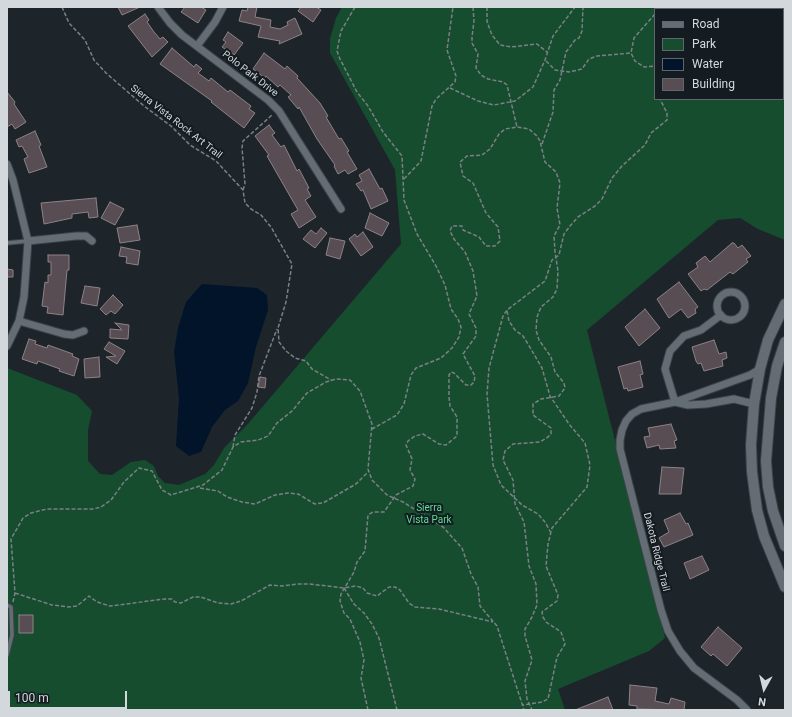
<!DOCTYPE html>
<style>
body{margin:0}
#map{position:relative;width:792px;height:717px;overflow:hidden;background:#1d252a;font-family:Roboto,sans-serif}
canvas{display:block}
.frame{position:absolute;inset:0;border:8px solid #d3d8dc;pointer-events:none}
.legend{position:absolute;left:654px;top:8px;width:130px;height:92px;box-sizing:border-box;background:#141b21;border:1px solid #60676c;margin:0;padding:5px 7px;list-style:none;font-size:12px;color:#d3d8dc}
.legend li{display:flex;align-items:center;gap:8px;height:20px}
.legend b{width:20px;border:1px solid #60676c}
.north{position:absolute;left:744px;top:669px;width:40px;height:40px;-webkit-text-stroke:3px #141b21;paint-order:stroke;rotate:188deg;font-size:11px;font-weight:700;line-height:16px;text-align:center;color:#d3d8dc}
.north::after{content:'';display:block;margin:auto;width:14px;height:18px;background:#d3d8dc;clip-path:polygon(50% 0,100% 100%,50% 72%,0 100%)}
.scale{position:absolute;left:8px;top:691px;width:119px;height:18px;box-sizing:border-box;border:2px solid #d3d8dc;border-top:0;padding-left:5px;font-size:12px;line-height:14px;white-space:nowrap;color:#d3d8dc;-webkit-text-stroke:3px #141b21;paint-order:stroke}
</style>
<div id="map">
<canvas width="792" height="717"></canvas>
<div class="frame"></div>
<ul class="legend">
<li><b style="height:5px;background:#646d74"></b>Road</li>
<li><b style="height:11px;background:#174d2f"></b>Park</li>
<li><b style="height:11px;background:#011429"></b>Water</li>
<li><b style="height:11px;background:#584d53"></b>Building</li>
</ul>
<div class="north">N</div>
<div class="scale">100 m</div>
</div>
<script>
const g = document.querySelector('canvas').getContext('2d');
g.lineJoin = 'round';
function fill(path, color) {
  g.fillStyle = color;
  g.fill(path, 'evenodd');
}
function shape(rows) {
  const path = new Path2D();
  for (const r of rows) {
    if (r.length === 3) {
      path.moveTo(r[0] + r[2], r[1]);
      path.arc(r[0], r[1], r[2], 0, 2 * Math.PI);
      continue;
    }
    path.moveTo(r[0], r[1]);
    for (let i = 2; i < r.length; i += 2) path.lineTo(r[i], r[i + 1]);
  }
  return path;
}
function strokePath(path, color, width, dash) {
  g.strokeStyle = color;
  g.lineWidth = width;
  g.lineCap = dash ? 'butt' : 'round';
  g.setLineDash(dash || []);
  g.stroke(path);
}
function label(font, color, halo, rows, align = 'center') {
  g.font = font + ' Roboto,sans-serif';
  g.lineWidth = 4;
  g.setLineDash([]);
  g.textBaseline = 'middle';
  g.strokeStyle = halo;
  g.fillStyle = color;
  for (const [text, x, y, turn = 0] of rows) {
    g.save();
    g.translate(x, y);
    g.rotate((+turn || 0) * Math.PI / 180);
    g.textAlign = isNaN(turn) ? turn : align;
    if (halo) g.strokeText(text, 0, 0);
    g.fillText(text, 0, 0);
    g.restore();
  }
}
const green = shape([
 [342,7,785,7,785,240,758,229,740,218,718,220,587,330,665,638,649,651,558,689,565,710,7,710,7,368,77,395,92,411,88,430,88,461,100,474,112,475,131,462,145,460,154,466,158,476,165,483,179,485,205,474,214,465,224,448,247,425,401,244,395,170,330,53,330,39,336,18],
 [655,9,783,9,783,99,655,99]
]);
const water = shape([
 [202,284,257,288,267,295,268,310,256,347,248,383,238,401,225,410,212,427,201,452,189,456,176,446,179,398,174,352,178,328,186,302]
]);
const building = shape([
 [118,7,140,7,122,15,118,7],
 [185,7,201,7,206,10,198,23,181,12,185,7],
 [248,7,257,7,255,17,271,20,270,27,280,29,288,25,287,22,295,18,302,34,279,44,280,41,258,37,261,26,239,21,242,10,247,11,248,7],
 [301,7,316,7,321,10,313,22,298,11,301,7],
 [145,14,149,20,147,22,154,32,160,39,163,37,168,42,152,57,128,26,145,14],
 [228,32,243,43,234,55,222,47,226,42,223,40,228,32],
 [172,48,194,67,196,64,202,69,198,73,209,81,211,78,228,92,230,90,251,106,249,109,255,113,244,128,211,102,212,101,160,64,172,48],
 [264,53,285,69,287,66,298,76,297,78,320,103,328,116,326,117,339,139,341,138,349,151,347,152,357,169,348,174,345,170,338,174,334,166,335,165,317,139,299,107,298,109,288,97,291,95,280,85,278,87,266,76,265,78,253,69,264,53],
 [7,92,15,102,14,104,26,122,15,129,12,124,7,127,7,92],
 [269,125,275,133,272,135,281,147,284,145,297,171,299,169,309,188,307,189,311,196,305,200,316,217,299,228,291,214,298,210,267,156,269,155,255,136,269,125],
 [35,131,41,145,39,146,47,167,29,173,24,159,28,157,22,146,19,147,16,140,35,131],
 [369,169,380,189,382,188,388,201,371,209,363,190,361,191,356,184,362,181,359,175,369,169],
 [96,198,98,217,89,218,88,212,72,214,72,218,44,224,41,203,96,198],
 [110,202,124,209,115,225,101,218,110,202],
 [370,213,389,223,382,236,365,228,370,213],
 [137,225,140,240,120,243,117,228,137,225],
 [321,228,327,233,315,248,303,239,311,230,316,234,321,228],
 [363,232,373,247,361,256,349,239,355,234,357,237,363,232],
 [330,238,345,241,340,259,326,255,330,238],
 [732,243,734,243,738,248,742,245,751,256,746,259,748,262,733,274,730,272,707,290,704,289,701,291,688,274,698,267,696,263,705,256,710,262,732,243],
 [121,247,140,251,138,265,126,263,127,257,119,256,121,247],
 [48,255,69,255,69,270,67,270,63,315,47,313,48,307,42,306,45,282,48,283,48,275,51,275,51,262,48,262,48,255],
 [7,269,13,270,13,277,7,277,7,269],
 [679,282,698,307,695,309,696,313,688,318,681,309,669,318,657,299,679,282],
 [85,286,100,288,97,306,81,303,85,286],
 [113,295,123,305,115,314,111,311,106,315,100,309,113,295],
 [645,309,660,328,639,346,625,327,645,309],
 [115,323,129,325,128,339,110,338,110,329,122,330,115,323],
 [29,339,36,341,35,344,47,348,48,345,73,354,72,356,79,359,74,376,59,371,60,369,38,361,37,364,22,359,29,339],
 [714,340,719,354,726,352,727,358,722,360,723,366,704,371,701,363,698,364,696,361,692,347,714,340],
 [109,342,125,351,117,364,106,357,116,356,104,349,109,342],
 [99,357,100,377,85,378,84,359,99,357],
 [640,361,643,374,640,375,643,387,628,391,627,388,624,389,618,367,640,361],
 [260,377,266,378,265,388,258,387,260,377],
 [671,424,677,440,674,441,676,448,660,449,659,445,647,448,644,437,650,436,648,428,671,424],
 [662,467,684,468,681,494,659,494,662,467],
 [680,513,686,524,688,523,693,535,664,547,659,538,669,532,664,520,680,513],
 [702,556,709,570,690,579,684,563,702,556],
 [19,615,33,615,33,633,19,633,19,615],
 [718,627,742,648,727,666,713,654,711,656,701,647,718,627],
 [630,685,657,688,655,701,669,704,671,698,685,702,684,710,637,709,637,706,629,705,630,685],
 [608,697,613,710,575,710,608,697]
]);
const path = shape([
 [62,7,69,23,85,40,94,60,106,73,144,106,171,126,190,145,216,161,243,190,245,203,251,209,261,215,271,227,292,264,286,302,278,328,279,342,286,351,295,358,306,361,312,369,331,380],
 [355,7,341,31,337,51,340,59,357,92,368,106,383,132,402,156,404,200,417,234,436,266,445,285,451,309,458,319,461,327,459,337,452,348,441,358,416,368,411,375,404,404,397,415,372,429],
 [473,7,474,21,472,37,472,43,478,54,476,68,481,75,488,79,503,82,507,85,517,127],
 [487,7,487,21,489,27,492,35,500,45,511,47,537,44,547,52],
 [661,9,663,7],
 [655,14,634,38,631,53,635,61,644,67,655,66],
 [546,61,555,70,569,72,582,69,589,59,597,56,631,53],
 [783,71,785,72],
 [450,88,478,101,494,105,515,101,533,87,545,60,553,36,575,7],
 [542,144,553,112,554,90,560,80,566,52,575,40,579,38,582,31,583,7],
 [404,179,421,161,432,106,436,99,455,82,456,76,447,50,453,7],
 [243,190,245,184,242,148,243,141,272,115],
 [507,311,509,321,515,330,523,336,528,344,542,368,550,396,569,424,585,443,590,465,587,487,552,528,548,544,546,566,558,595,557,601,542,612,543,617,546,622,561,632,565,644,557,657,548,699,542,702,523,705],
 [233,447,235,435,252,408,257,392,259,376,277,329],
 [200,488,218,491,227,497,242,502,255,504,275,495,288,493,298,494,315,504,323,503,356,484,369,471],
 [551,533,545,522,538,514,522,505,501,485,493,465,487,394,489,368,503,316,507,310,545,281,552,260,559,255,564,234,570,226,578,217,595,206,602,199,612,178,622,166,645,145,651,133,667,120,667,113,660,99],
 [344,588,354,604,364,613,372,624,379,638,397,710],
 [15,593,52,605,69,607,77,606,89,596,97,602,110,606,165,599,172,599,175,602,181,603,193,597,201,597,218,603,231,604,241,601,270,585,282,586,297,584,310,584,344,588,356,586,363,588,367,593,377,596,389,587,395,587,400,590,409,603,415,607,439,609,493,622],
 [13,602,15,593,11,539,23,518,31,513,47,509,93,509,101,507,111,500,124,482,139,468,152,471,162,490,171,495,203,485,222,470,233,447,241,442,258,440,268,436,277,423,292,411,307,393,326,382,336,379,350,380,360,391,372,424,368,469,372,480,387,495,403,502,443,527,462,548,471,574,478,587,480,606,497,626,524,710],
 [368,710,361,678,364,660,360,642,350,619,344,613,340,601,341,594,354,572,357,562,365,551,368,515,373,512,384,512,396,495,413,486,415,479,410,470,412,459,406,445,408,441,415,436,423,434,439,444,446,445,457,436,457,417,450,406,449,397,449,375,451,372,454,373,466,385,471,385,474,382,475,376,463,354,476,336,476,328,469,314,477,296,473,271,465,252,454,239,450,231,452,226,462,226,463,230,479,237,486,246,495,246,500,241,498,227,486,213,473,183,463,176,460,162,467,156,482,155,490,149,499,134,505,129,517,127,529,129,537,136,540,141,545,162,556,172,560,183,557,208,560,225,554,236,555,252,558,271,557,289,553,297,541,307,537,317,536,330,539,340,551,357,555,372,564,383,565,388,559,396,541,399,533,404,533,415,551,428,551,434,548,437,540,442,513,444,505,451,503,460,513,480,515,504,524,522,529,566,536,584,537,605,532,617,525,629,525,636,532,660,525,681,527,699,532,710]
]);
const lane = shape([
 [7,243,28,241],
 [7,605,11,607,12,635,7,655]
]);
const street = shape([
 [158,7,170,23,182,35,268,100,279,111,341,209],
 [197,46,215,22,223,7],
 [7,164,13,180,28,241,24,297,19,321,7,346],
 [28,241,76,236,86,236,92,241],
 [731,306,14],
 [19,321,64,334,73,335,84,331],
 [675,402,665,369,670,351,684,336,701,330,721,315],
 [675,402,688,405,706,404,734,399,754,404],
 [747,710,737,700,694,668,680,651,668,631,661,610,620,449,620,440,622,430,626,421,632,414,641,409,675,402,750,375,760,369]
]);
const secondary = shape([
 [785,304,768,340,760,369,754,404,751,445,752,472,757,510,764,536,785,587],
 [785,342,777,366,771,398,766,461,768,487,773,511,785,546]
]);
const streetNames = [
 ["Polo Park Drive",250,74,38],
 ["Sierra Vista Rock Art Trail",176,122,38],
 ["Dakota Ridge Trail",656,552,76]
];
const parkNames = [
 ["Sierra",429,508],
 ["Vista Park",429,520]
];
fill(green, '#174d2f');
fill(water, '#011429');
fill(building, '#584d53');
strokePath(building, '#8d8287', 1);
strokePath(lane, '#3c4347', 5.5);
strokePath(street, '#3c4347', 9);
strokePath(secondary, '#3c4347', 12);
strokePath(path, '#7a8085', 1.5, [4, 2]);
strokePath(lane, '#646d74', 3.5);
strokePath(street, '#646d74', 7);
strokePath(secondary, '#646d74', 10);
label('10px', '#d3d8dc', '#141b21', streetNames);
label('10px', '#5cde93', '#141b21', parkNames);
</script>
